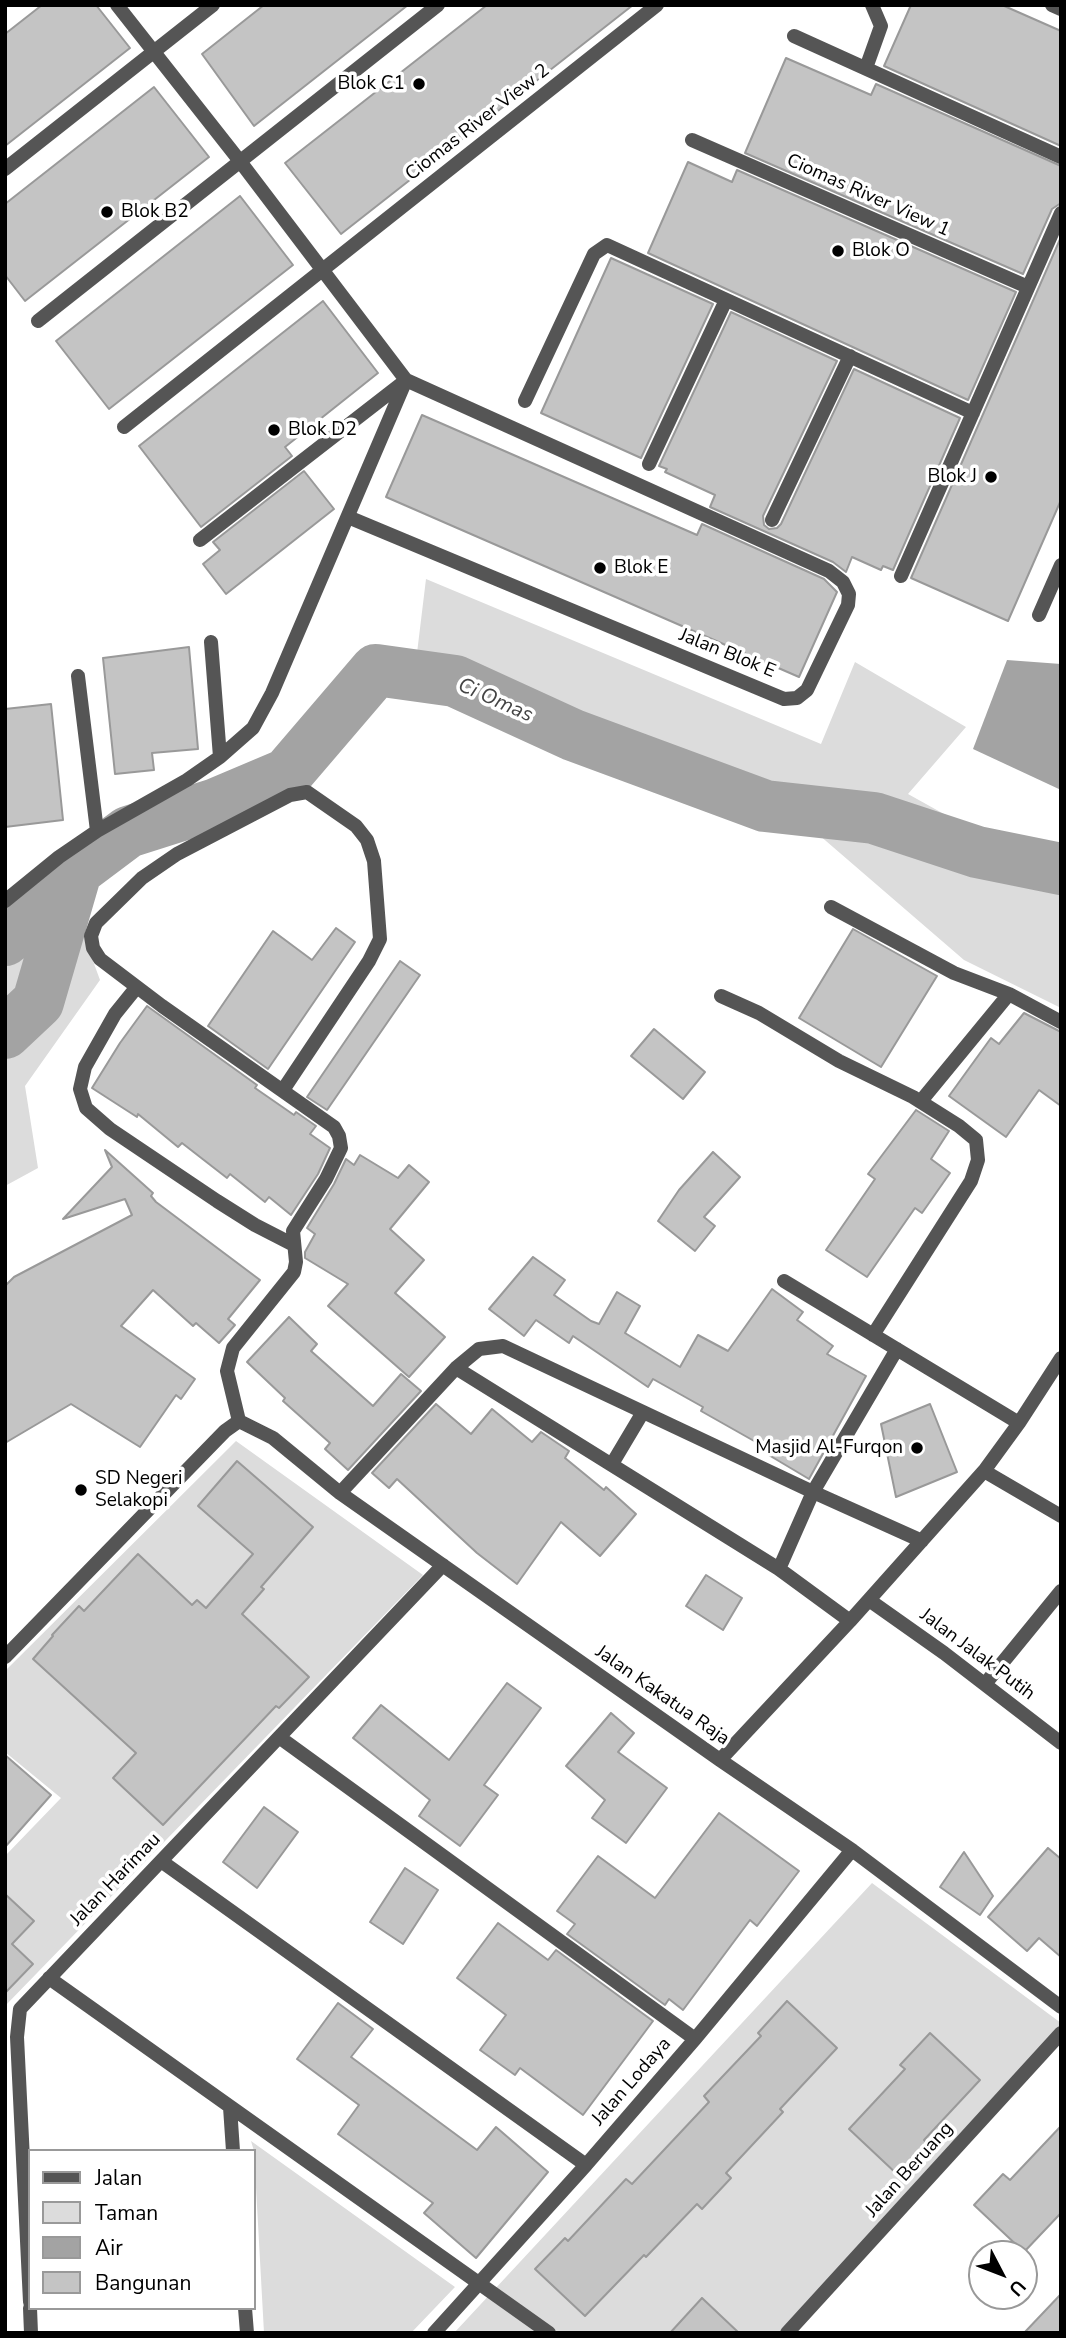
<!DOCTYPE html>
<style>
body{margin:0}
#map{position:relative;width:1066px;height:2338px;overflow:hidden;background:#fff;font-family:"Nunito Sans",sans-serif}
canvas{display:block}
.frame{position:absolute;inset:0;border:7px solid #000;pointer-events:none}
.legend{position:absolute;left:28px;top:2149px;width:228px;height:161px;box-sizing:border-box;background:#fff;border:2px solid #999;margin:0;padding:9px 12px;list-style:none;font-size:21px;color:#000}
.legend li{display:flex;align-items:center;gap:14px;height:35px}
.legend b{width:35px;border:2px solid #999}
.north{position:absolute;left:968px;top:2240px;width:70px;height:70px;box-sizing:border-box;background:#fff;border:2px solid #999;border-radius:50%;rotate:132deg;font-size:19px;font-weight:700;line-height:28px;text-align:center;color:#000}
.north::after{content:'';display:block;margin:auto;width:24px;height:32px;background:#000;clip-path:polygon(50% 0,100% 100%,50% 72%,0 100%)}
</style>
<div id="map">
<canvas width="1066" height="2338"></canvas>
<div class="frame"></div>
<ul class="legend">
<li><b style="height:9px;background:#555"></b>Jalan</li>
<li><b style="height:19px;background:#dcdcdc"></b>Taman</li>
<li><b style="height:19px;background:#a3a3a3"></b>Air</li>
<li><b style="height:19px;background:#c4c4c4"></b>Bangunan</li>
</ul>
<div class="north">U</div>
</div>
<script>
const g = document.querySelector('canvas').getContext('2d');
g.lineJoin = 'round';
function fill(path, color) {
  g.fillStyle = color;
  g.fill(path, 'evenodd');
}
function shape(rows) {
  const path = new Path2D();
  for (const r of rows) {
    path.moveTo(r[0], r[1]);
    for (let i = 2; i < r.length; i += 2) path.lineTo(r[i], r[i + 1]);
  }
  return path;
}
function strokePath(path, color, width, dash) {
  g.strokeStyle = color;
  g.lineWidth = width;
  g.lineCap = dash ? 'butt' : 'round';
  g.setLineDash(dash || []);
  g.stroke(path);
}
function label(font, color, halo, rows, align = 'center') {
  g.font = font + ' "Nunito Sans",sans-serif';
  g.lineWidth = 7;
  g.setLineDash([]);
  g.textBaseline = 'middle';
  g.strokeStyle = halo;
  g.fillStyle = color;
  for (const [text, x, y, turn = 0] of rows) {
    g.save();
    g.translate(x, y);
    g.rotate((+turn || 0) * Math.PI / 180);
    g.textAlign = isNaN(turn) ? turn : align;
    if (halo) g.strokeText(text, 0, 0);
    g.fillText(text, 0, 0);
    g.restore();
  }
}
const green = shape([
 [426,579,821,744,855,662,966,727,908,794,1061,879,1061,1008,964,960,775,797,417,653],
 [72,904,100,980,25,1086,38,1168,5,1186,5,921],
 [236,1441,423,1575,5,2006,5,1856,61,1798,5,1752,5,1671],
 [872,1883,1061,2023,1061,2034,787,2333,454,2333],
 [251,2141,455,2287,411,2333,264,2333,254,2151]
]);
const water = shape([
 [1007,660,1061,664,1061,790,973,749]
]);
const river = shape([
 [5,940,76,871,128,832,216,804,287,774,376,670,455,681,573,735,765,806,874,818,977,852,1061,869],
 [5,1033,38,1002,75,875]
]);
const building = shape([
 [42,5,96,5,130,48,5,146,5,34,42,5],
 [264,5,408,5,254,126,202,54,264,5],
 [487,5,633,5,341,234,285,163,487,5],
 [911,5,1002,5,1061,31,1061,146,884,66,911,5],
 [786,58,871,95,876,84,1061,166,1061,203,1052,209,1023,274,745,153,786,58],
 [154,87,209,157,25,301,5,275,5,204,154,87],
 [688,162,732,182,737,170,1016,292,968,400,648,253,688,162],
 [240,196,293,265,109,409,56,341,240,196],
 [1061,237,1061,500,1008,621,911,578,1061,237],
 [611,258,713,304,641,458,541,413,611,258],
 [323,301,378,373,285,447,292,456,201,527,139,446,323,301],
 [731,312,837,361,763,516,764,525,769,529,777,528,781,524,854,369,960,418,893,570,883,566,881,570,852,557,846,572,833,562,710,507,715,495,665,472,667,469,659,466,731,312],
 [422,415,697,535,702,524,824,579,837,592,799,677,386,497,422,415],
 [304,471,334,509,226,594,203,564,220,550,213,542,304,471],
 [189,647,198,749,152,753,154,770,115,774,103,658,189,647],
 [51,704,63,820,5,827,5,709,51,704],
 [336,928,355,942,268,1069,208,1026,273,931,312,960,336,928],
 [853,929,937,976,881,1067,799,1018,853,929],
 [400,961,420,975,327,1110,307,1097,400,961],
 [147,1006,257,1085,255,1088,294,1115,296,1112,316,1126,310,1134,330,1148,318,1174,291,1215,269,1197,265,1202,230,1174,227,1178,182,1143,178,1147,138,1114,137,1117,92,1088,120,1043,147,1006],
 [1024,1013,1061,1032,1061,1106,1039,1090,1006,1137,949,1096,991,1038,999,1044,1024,1013],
 [654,1029,705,1072,683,1099,631,1056,654,1029],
 [916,1110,949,1131,931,1159,950,1173,922,1213,915,1208,867,1277,826,1250,875,1179,868,1174,916,1110],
 [105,1150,153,1193,151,1196,156,1202,260,1280,228,1319,235,1325,219,1343,196,1323,193,1326,153,1290,121,1326,195,1379,181,1399,176,1395,140,1447,71,1404,5,1443,5,1286,14,1277,132,1215,125,1199,63,1219,112,1167,105,1150],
 [713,1152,740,1177,704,1217,715,1226,695,1251,658,1221,679,1190,713,1152],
 [360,1155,398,1178,409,1165,429,1182,390,1229,424,1260,395,1293,445,1337,409,1377,328,1306,348,1284,305,1258,305,1252,315,1234,307,1228,334,1184,346,1159,354,1165,360,1155],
 [533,1257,565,1280,554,1295,591,1321,599,1324,617,1292,640,1306,625,1333,680,1367,698,1335,728,1351,772,1289,803,1312,797,1320,833,1346,827,1354,866,1376,809,1479,767,1454,770,1450,701,1411,703,1407,653,1379,648,1387,573,1336,569,1343,536,1320,524,1336,489,1309,533,1257],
 [289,1317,317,1344,311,1351,373,1406,401,1374,421,1391,348,1470,325,1449,330,1443,283,1401,285,1398,247,1362,289,1317],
 [436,1404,471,1434,492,1409,532,1442,541,1432,569,1451,565,1458,604,1490,606,1487,636,1514,600,1556,561,1522,517,1584,477,1553,397,1479,389,1488,372,1473,436,1404],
 [930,1404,957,1472,896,1497,881,1424,930,1404],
 [237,1461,313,1527,261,1587,264,1589,242,1614,309,1677,279,1708,276,1706,163,1825,113,1778,136,1753,33,1659,53,1636,52,1635,79,1606,84,1611,138,1554,192,1605,197,1600,206,1608,253,1554,198,1506,237,1461],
 [706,1575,742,1598,723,1630,686,1606,706,1575],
 [507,1683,541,1708,484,1785,498,1795,460,1846,419,1816,430,1800,353,1738,381,1705,449,1760,507,1683],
 [611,1713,634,1733,618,1752,667,1788,626,1843,592,1818,605,1800,566,1766,611,1713],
 [5,1755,51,1795,5,1847,5,1755],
 [264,1807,298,1832,257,1888,223,1862,264,1807],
 [719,1813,799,1871,757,1926,750,1920,683,2010,669,1999,665,2005,567,1934,575,1924,557,1911,598,1856,655,1898,719,1813],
 [1048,1848,1061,1859,1061,1957,1039,1938,1027,1951,988,1917,1048,1848],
 [964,1852,993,1896,980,1915,940,1887,964,1852],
 [405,1868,438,1890,403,1944,370,1922,405,1868],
 [5,1894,34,1921,12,1944,33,1964,5,1993,5,1894],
 [498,1923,548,1960,556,1950,653,2021,583,2115,520,2068,515,2075,480,2050,506,2015,457,1978,498,1923],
 [787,2001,837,2048,780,2109,783,2112,726,2173,731,2178,702,2209,697,2204,646,2257,644,2255,585,2316,535,2269,565,2238,568,2241,626,2179,632,2184,709,2102,704,2096,761,2036,758,2033,787,2001],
 [338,2003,373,2029,351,2057,477,2150,496,2127,548,2172,476,2258,424,2213,433,2203,338,2134,359,2105,297,2059,338,2003],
 [930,2033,980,2080,924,2140,929,2145,899,2176,849,2129,905,2069,900,2065,930,2033],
 [1061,2126,1061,2213,1024,2252,974,2205,1003,2174,1010,2180,1061,2126],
 [1061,2294,1061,2333,1024,2333,1061,2294],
 [702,2298,739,2333,670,2333,702,2298]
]);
const street = shape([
 [117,5,239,160,406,380,829,571,843,582,849,594,848,605,807,690,797,698,784,699,348,517],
 [1052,5,1061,9],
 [794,36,1061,157],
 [866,68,881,26,872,5],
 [692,140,1028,287],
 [5,169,213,5],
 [38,321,438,5],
 [525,401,594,254,607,245,973,413],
 [124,427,657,5],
 [649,464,726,300],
 [772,520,850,356],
 [200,540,405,381],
 [901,576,1061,213],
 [1039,615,1061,565],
 [211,642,220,757],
 [78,676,97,831],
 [5,901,59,857,97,831,187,780,220,757,253,728,272,693,406,380],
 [831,907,954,973,1009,994,1061,1022],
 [136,988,115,1014,85,1067,80,1089,86,1108,110,1129,217,1201,255,1225,292,1244],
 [721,996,759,1013,839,1061,913,1097,959,1126,976,1140,978,1160,971,1181,873,1335],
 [921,1101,1009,994],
 [784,1281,1019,1423],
 [456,1368,779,1569,850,1621],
 [239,1421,227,1371,233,1348,294,1272,296,1262,293,1231,326,1179,341,1148,339,1136,334,1127,162,1006,100,959,93,948,91,936,96,923,142,878,177,854,290,795,307,792,356,826,367,840,374,861,380,939,369,961,283,1090],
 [239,1421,273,1438,340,1493,720,1760,852,1850,1061,2007],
 [612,1464,643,1412],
 [984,1471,1061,1516],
 [340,1493,456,1368,479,1349,503,1346,813,1492,922,1541],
 [779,1569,813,1492,897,1349],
 [869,1600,944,1653,1061,1743],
 [5,1657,225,1431,239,1421],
 [985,1684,1061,1591],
 [279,1737,695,2039],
 [720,1760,850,1621,984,1471,1019,1423,1061,1358],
 [161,1861,586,2165],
 [49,1978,549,2333],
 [230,2107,233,2151],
 [30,2302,17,2037,20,2009,443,1565],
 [30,2308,31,2333],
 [245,2308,247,2333],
 [434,2333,586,2165,695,2039,852,1850],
 [787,2333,1061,2033]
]);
const markers = [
 [419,84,7,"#000"],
 [107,212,7,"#000"],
 [838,251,7,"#000"],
 [274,430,7,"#000"],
 [991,477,7,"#000"],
 [600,568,7,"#000"],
 [917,1448,7,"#000"],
 [81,1490,7,"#000"]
];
const poiNames = [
 ["Blok C1",405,84,"right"],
 ["Blok B2",121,212],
 ["Blok O",852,251],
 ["Blok D2",288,430],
 ["Blok J",977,477,"right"],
 ["Blok E",614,568],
 ["Masjid Al-Furqon",903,1448,"right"],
 ["SD Negeri",95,1479],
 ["Selakopi",95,1501]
];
const streetNames = [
 ["Ciomas River View 2",478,123,-38],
 ["Ciomas River View 1",868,196,24],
 ["Jalan Blok E",727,654,22],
 ["Jalan Jalak Putih",977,1655,37],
 ["Jalan Kakatua Raja",662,1696,35],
 ["Jalan Harimau",116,1880,-46],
 ["Jalan Lodaya",632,2082,-49],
 ["Jalan Beruang",910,2170,-48]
];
const waterNames = [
 ["Ci Omas",495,701,24]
];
fill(green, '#dcdcdc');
fill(water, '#a3a3a3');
strokePath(river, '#a3a3a3', 52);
fill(building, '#c4c4c4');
strokePath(building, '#999', 2);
strokePath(street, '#555', 14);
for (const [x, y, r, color] of markers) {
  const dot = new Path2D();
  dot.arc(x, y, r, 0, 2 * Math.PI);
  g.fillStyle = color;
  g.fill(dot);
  strokePath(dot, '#fff', 2.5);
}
label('19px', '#000', '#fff', poiNames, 'left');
label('19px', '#000', '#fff', streetNames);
label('italic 21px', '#444', '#fff', waterNames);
</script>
